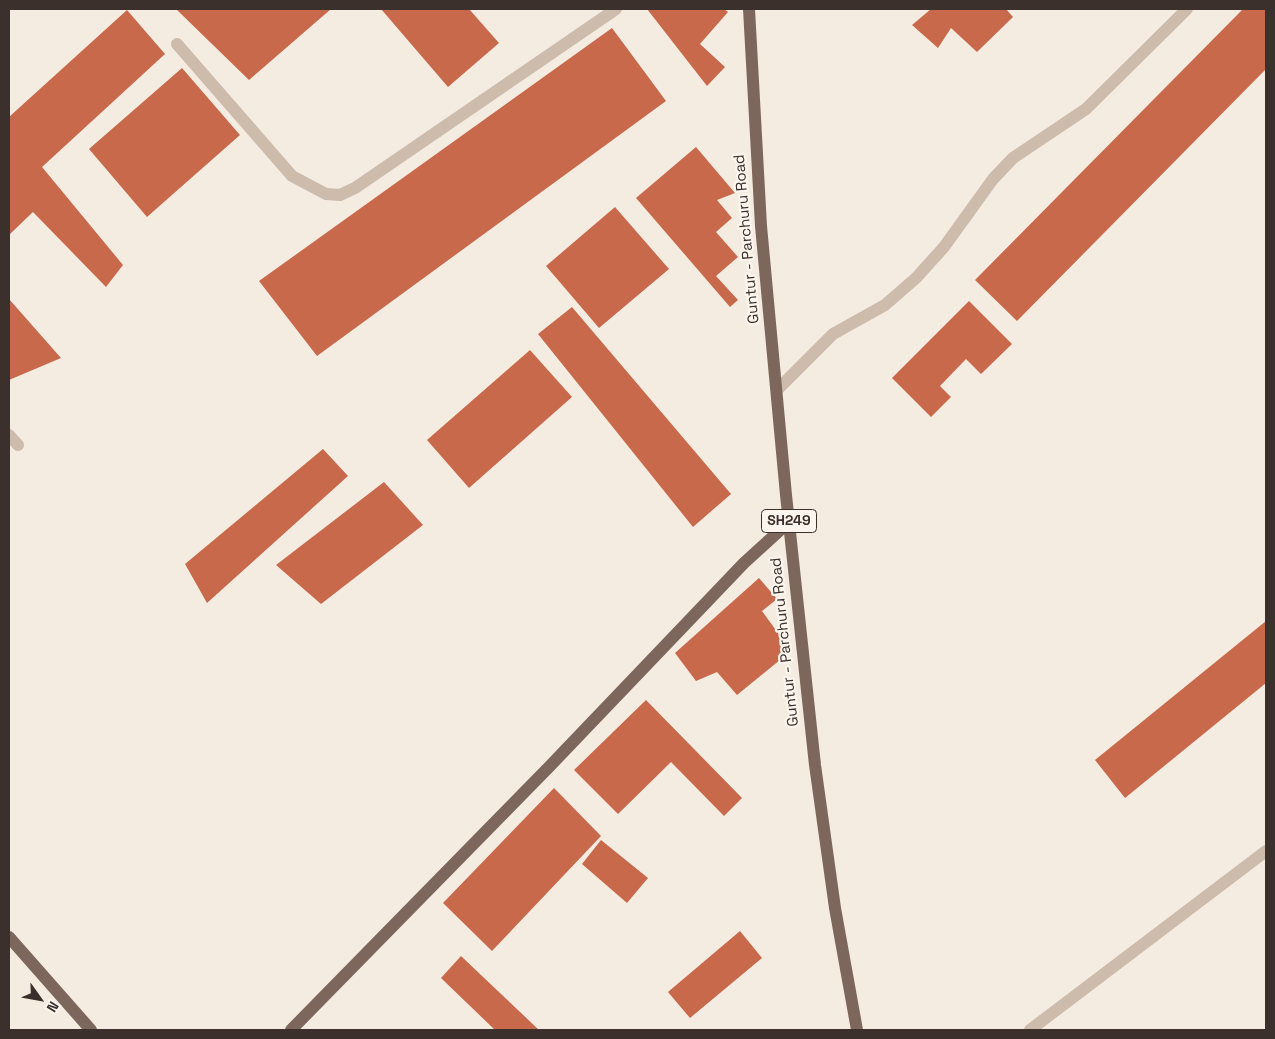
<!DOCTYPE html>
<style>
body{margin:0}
#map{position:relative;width:1275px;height:1039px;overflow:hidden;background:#f4ebe1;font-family:"Space Grotesk",sans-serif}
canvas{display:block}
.frame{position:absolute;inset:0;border:10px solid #3b302b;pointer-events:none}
.north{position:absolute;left:15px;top:974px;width:50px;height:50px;-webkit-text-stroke:4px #fbf5ee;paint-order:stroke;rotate:122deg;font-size:14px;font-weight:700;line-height:20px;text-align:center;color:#3b302b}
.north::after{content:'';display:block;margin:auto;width:18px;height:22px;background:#3b302b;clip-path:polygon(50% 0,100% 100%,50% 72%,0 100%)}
</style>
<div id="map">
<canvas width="1275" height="1039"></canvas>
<div class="frame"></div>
<div class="north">N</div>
</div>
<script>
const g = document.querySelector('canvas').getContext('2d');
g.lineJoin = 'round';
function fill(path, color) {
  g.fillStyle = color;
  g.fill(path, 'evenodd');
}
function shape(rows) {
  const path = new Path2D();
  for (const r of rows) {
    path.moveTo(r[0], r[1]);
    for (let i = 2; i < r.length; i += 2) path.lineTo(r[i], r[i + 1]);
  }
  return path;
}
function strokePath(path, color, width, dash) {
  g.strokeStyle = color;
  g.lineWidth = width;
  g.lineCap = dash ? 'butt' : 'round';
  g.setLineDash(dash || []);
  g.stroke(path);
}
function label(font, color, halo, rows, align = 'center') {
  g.font = font + ' "Space Grotesk",sans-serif';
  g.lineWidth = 4.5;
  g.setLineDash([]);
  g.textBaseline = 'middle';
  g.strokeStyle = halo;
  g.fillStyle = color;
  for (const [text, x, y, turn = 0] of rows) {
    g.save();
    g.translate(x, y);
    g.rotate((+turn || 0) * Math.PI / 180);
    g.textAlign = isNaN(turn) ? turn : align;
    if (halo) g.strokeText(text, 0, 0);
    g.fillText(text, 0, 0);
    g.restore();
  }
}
const building = shape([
 [176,9,331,9,249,80],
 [381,9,469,9,499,43,448,87],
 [647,9,724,9,728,12,700,44,725,67,707,86],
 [931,9,1006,9,1013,17,977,52,951,28,938,48,912,25],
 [1243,9,1266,9,1266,69,1017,321,975,280],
 [127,10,165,54,42,167,123,265,106,287,33,212,9,235,9,117],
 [612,28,666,101,317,356,259,281],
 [182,68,240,135,147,217,89,149],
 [696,147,735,193,717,200,732,218,716,232,738,257,716,276,738,300,730,307,636,198],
 [615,207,669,269,599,328,546,266],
 [9,299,61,358,9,380],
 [969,301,1012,344,981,374,966,359,940,386,951,397,931,417,892,378],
 [572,307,731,494,693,527,538,334],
 [530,350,572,397,469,488,427,440],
 [323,449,348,476,207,603,185,564],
 [384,482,423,525,321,604,276,565],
 [759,578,777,599,762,611,791,651,737,695,717,672,696,681,675,653],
 [1266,621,1266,683,1125,798,1095,760],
 [646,700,742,798,724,816,671,762,618,814,574,770],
 [554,788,601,836,492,951,443,903],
 [601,840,648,878,627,903,582,864],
 [740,931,762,958,690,1018,668,992],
 [461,956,539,1030,495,1030,441,978]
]);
const minor = shape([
 [177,44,292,176,326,194,340,195,355,188,616,9],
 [777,390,833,334,885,305,916,278,944,247,993,179,1013,158,1086,109,1187,9],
 [9,435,18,445],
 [1030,1030,1266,851]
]);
const major = shape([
 [749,9,761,226,786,495,815,765,835,908,857,1030],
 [9,937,91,1030],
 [291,1030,549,767,744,563,789,522]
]);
const shields = [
 [789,521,55]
];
const shieldNames = [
 ["SH249",789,521]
];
const streetNames = [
 ["Guntur - Parchuru Road",747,239,-95],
 ["Guntur - Parchuru Road",785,642,-96]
];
fill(building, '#c8694b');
strokePath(minor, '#cdbbac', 12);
strokePath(major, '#7d675c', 12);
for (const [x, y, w] of shields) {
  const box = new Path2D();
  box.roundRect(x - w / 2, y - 11.5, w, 23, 4);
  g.fillStyle = '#fbf5ee';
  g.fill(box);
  strokePath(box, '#3b302b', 1);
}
label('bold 14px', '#3b302b', null, shieldNames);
label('15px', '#3b302b', '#fbf5ee', streetNames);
</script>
